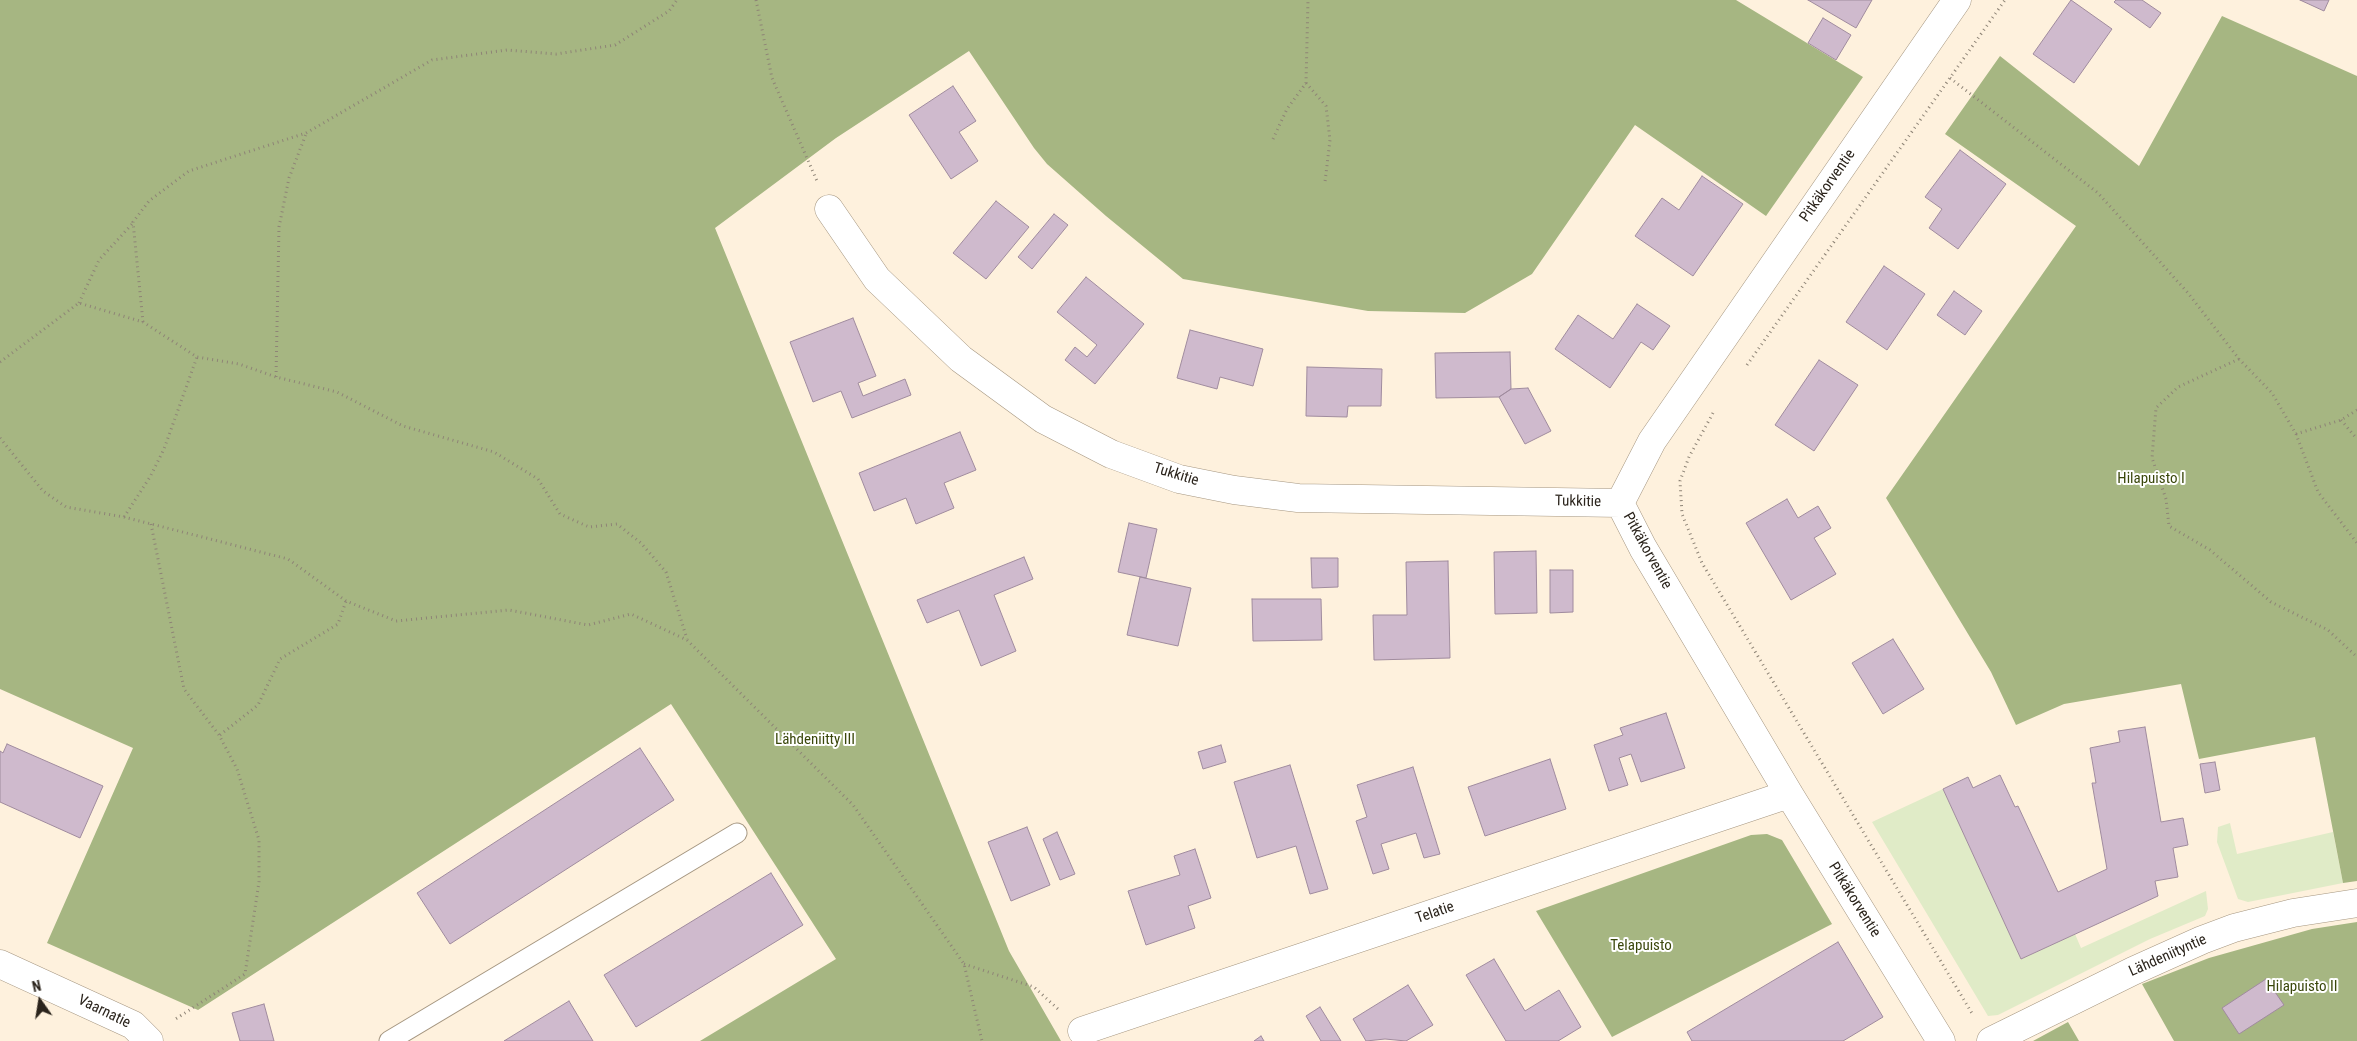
<!DOCTYPE html>
<meta charset="utf-8">
<style>
body{margin:0}
#map{position:relative;width:2357px;height:1041px;overflow:hidden;background:#fef1dd;font-family:"Roboto Condensed",sans-serif}
canvas{display:block}
.north{position:absolute;left:15px;top:976px;width:50px;height:50px;-webkit-text-stroke:4px #fff;paint-order:stroke;rotate:347deg;font-size:14px;font-weight:700;line-height:20px;text-align:center;color:#2b241c}
.north::after{content:'';display:block;margin:auto;width:18px;height:22px;background:#2b241c;clip-path:polygon(50% 0,100% 100%,50% 72%,0 100%)}
</style>
<div id="map">
<canvas width="2357" height="1041"></canvas>
<div class="north">N</div>
</div>
<script>
const g = document.querySelector('canvas').getContext('2d');
g.lineJoin = 'round';
function fill(path, color) {
  g.fillStyle = color;
  g.fill(path, 'evenodd');
}
function shape(rows) {
  const path = new Path2D();
  for (const r of rows) {
    path.moveTo(r[0], r[1]);
    for (let i = 2; i < r.length; i += 2) path.lineTo(r[i], r[i + 1]);
  }
  return path;
}
function strokePath(path, color, width, dash) {
  g.strokeStyle = color;
  g.lineWidth = width;
  g.lineCap = dash ? 'butt' : 'round';
  g.setLineDash(dash || []);
  g.stroke(path);
}
function label(font, color, halo, rows, align = 'center') {
  g.font = font + ' "Roboto Condensed",sans-serif';
  g.lineWidth = 4;
  g.setLineDash([]);
  g.textBaseline = 'middle';
  g.strokeStyle = halo;
  g.fillStyle = color;
  for (const [text, x, y, turn = 0] of rows) {
    g.save();
    g.translate(x, y);
    g.rotate((+turn || 0) * Math.PI / 180);
    g.textAlign = isNaN(turn) ? turn : align;
    if (halo) g.strokeText(text, 0, 0);
    g.fillText(text, 0, 0);
    g.restore();
  }
}
const green = shape([
 [1943,789,2021,959,2075,934,2081,948,2206,891,2208,909,2205,916,2150,939,1998,1015,1988,1016,1872,822],
 [2230,823,2237,854,2333,832,2343,883,2248,902,2238,899,2217,842,2218,827]
]);
const forest = shape([
 [0,0,1736,0,1863,77,1766,216,1635,125,1532,274,1465,313,1368,311,1183,279,1106,216,1047,164,1034,148,969,51,836,138,715,228,1009,951,1061,1041,700,1041,836,959,671,704,198,1010,47,943,133,748,0,689],
 [2222,16,2357,76,2357,881,2343,883,2315,737,2199,759,2181,684,2064,704,2016,725,1991,672,1886,498,2076,226,1945,134,2000,56,2139,166],
 [1767,834,1782,840,1832,924,1612,1037,1536,911,1751,835],
 [2357,922,2357,1041,2174,1041,2142,984,2209,958,2312,929],
 [2068,1022,2079,1041,2033,1041]
]);
const building = shape([
 [1808,0,1872,0,1856,28,1808,0],
 [2071,0,2112,29,2074,83,2033,54,2071,0],
 [2116,0,2142,0,2161,13,2150,28,2114,2,2116,0],
 [2300,0,2329,0,2324,11,2300,0],
 [1823,18,1851,35,1836,60,1808,43,1823,18],
 [953,86,976,121,959,132,978,161,951,179,909,115,953,86],
 [1960,150,2006,184,1958,249,1929,228,1942,209,1925,197,1960,150],
 [1702,176,1743,204,1693,276,1635,236,1662,198,1679,210,1702,176],
 [996,201,1029,227,986,279,953,253,996,201],
 [1054,214,1068,225,1032,269,1018,257,1054,214],
 [1884,266,1925,294,1887,350,1846,322,1884,266],
 [1086,277,1144,324,1095,384,1065,360,1075,347,1087,357,1097,345,1057,312,1086,277],
 [1954,291,1982,311,1965,335,1937,315,1954,291],
 [1637,304,1670,326,1653,350,1641,342,1610,388,1555,349,1578,315,1613,339,1637,304],
 [853,318,876,376,858,383,863,396,905,379,911,395,852,418,841,391,813,402,790,342,853,318],
 [1190,330,1263,349,1253,386,1220,377,1217,389,1177,378,1190,330],
 [1510,352,1511,389,1499,397,1436,398,1435,353,1510,352],
 [1819,360,1858,385,1814,451,1775,425,1819,360],
 [1307,367,1382,369,1381,406,1348,406,1347,417,1306,416,1307,367],
 [1528,388,1551,431,1525,444,1499,397,1511,389,1528,388],
 [960,432,976,470,944,483,954,508,916,524,906,498,874,511,859,473,960,432],
 [1787,499,1798,518,1818,506,1831,528,1814,538,1836,574,1791,600,1746,523,1787,499],
 [1129,523,1157,529,1146,578,1118,572,1129,523],
 [1536,551,1537,613,1495,614,1494,552,1536,551],
 [1024,557,1033,579,994,595,1016,651,981,666,959,610,927,623,917,600,1024,557],
 [1311,558,1338,558,1338,587,1312,588,1311,558],
 [1448,561,1450,658,1374,660,1373,615,1407,615,1406,562,1448,561],
 [1550,570,1573,570,1573,612,1550,613,1550,570],
 [1140,577,1191,588,1178,646,1127,635,1140,577],
 [1252,599,1321,599,1322,640,1253,641,1252,599],
 [1893,639,1924,689,1883,714,1852,663,1893,639],
 [1666,713,1685,768,1641,782,1631,754,1619,758,1628,785,1609,791,1594,745,1623,735,1620,728,1666,713],
 [2145,727,2161,822,2183,818,2188,845,2173,848,2178,877,2155,881,2158,896,2021,959,1943,789,1968,777,1973,788,2000,775,2015,807,2018,806,2058,892,2107,869,2092,783,2096,783,2090,748,2120,742,2118,731,2145,727],
 [7,744,103,786,80,838,0,802,0,751,3,753,7,744],
 [1221,745,1226,762,1203,769,1198,752,1221,745],
 [640,748,674,800,450,944,417,893,640,748],
 [1550,759,1566,809,1485,836,1468,787,1550,759],
 [2215,762,2220,790,2205,793,2200,764,2215,762],
 [1290,765,1328,889,1310,894,1296,846,1257,858,1234,782,1290,765],
 [1413,767,1440,854,1424,858,1416,833,1381,844,1389,869,1373,874,1356,821,1367,817,1357,785,1413,767],
 [1027,827,1050,885,1011,901,988,842,1027,827],
 [1057,832,1075,874,1060,880,1043,839,1057,832],
 [1195,849,1211,898,1188,906,1195,928,1146,945,1128,891,1180,875,1174,856,1195,849],
 [771,873,803,925,636,1027,604,975,771,873],
 [1838,942,1883,1017,1843,1041,1692,1041,1687,1032,1838,942],
 [1494,959,1525,1011,1559,990,1581,1027,1558,1041,1506,1041,1466,975,1494,959],
 [2266,979,2284,1005,2239,1034,2222,1008,2266,979],
 [1408,985,1433,1025,1406,1041,1385,1039,1366,1041,1353,1019,1408,985],
 [569,1001,593,1041,504,1041,569,1001],
 [264,1004,274,1041,240,1041,232,1013,264,1004],
 [1320,1007,1341,1041,1321,1041,1306,1016,1320,1007],
 [1261,1036,1264,1041,1254,1041,1261,1036]
]);
const path = shape([
 [756,0,772,78,817,181],
 [1950,78,2098,193,2188,293,2239,359,2272,393,2296,434,2318,492,2357,543],
 [1306,83,1326,106,1330,140,1325,182],
 [1273,139,1287,109,1306,83,1308,0],
 [79,303,99,260,133,223],
 [143,322,133,222,149,201,189,171,306,133,432,60,507,50,556,54,615,45,669,11,677,0],
 [2239,359,2178,387,2156,408,2152,458,2166,499,2169,526,2210,550,2271,602,2328,630,2357,657],
 [0,362,79,303,143,322,197,357,239,364,276,377,337,392,403,426,494,452,538,479,560,514,589,527,617,524,641,543,666,572,687,639],
 [1747,365,2005,0],
 [276,377,279,227,289,178,306,134],
 [1713,413,1689,457,1680,481,1682,514,1702,563,1973,1015],
 [2341,420,2357,439],
 [2296,434,2341,420,2357,410],
 [0,438,43,491,66,507,124,517,288,559,346,601,396,621,509,610,588,625,631,614,687,640,853,805,964,964,982,1041],
 [124,517,150,477,164,449,197,357],
 [151,524,184,689,219,735,237,769,259,840,259,882,245,974,174,1020],
 [220,735,258,705,280,659,338,624,346,601],
 [964,964,1034,987,1059,1010]
]);
const lane = shape([
 [389,1041,737,833]
]);
const street = shape([
 [829,209,877,279,961,359,1043,419,1111,454,1179,479,1234,490,1298,498,1620,503],
 [0,964,133,1025,149,1041],
 [1082,1031,1789,794],
 [1941,1041,1789,794,1643,548,1620,503,1652,441,1957,0],
 [1991,1041,2133,971,2202,940,2234,928,2293,913,2357,903]
]);
const streetNames = [
 ["Pitkäkorventie",1828,186,-55],
 ["Tukkitie",1176,475,17],
 ["Tukkitie",1578,502,1],
 ["Pitkäkorventie",1647,551,61],
 ["Pitkäkorventie",1854,900,58],
 ["Telatie",1435,913,-19],
 ["Lähdeniityntie",2168,956,-24],
 ["Vaarnatie",104,1012,26]
];
const parkNames = [
 ["Hilapuisto I",2151,479],
 ["Lähdeniitty III",815,740],
 ["Telapuisto",1641,946],
 ["Hilapuisto II",2302,987]
];
fill(green, '#e0ebc7');
fill(forest, '#a6b682');
fill(building, '#cfbacd');
strokePath(building, '#a08b9e', 1);
strokePath(lane, '#a59680', 21);
strokePath(street, '#a59680', 29);
strokePath(path, '#8e8476', 3, [1, 4]);
strokePath(lane, '#fff', 19);
strokePath(street, '#fff', 28);
label('15px', '#2b241c', '#fff', streetNames);
label('15px', '#3a470b', '#fff', parkNames);
</script>
